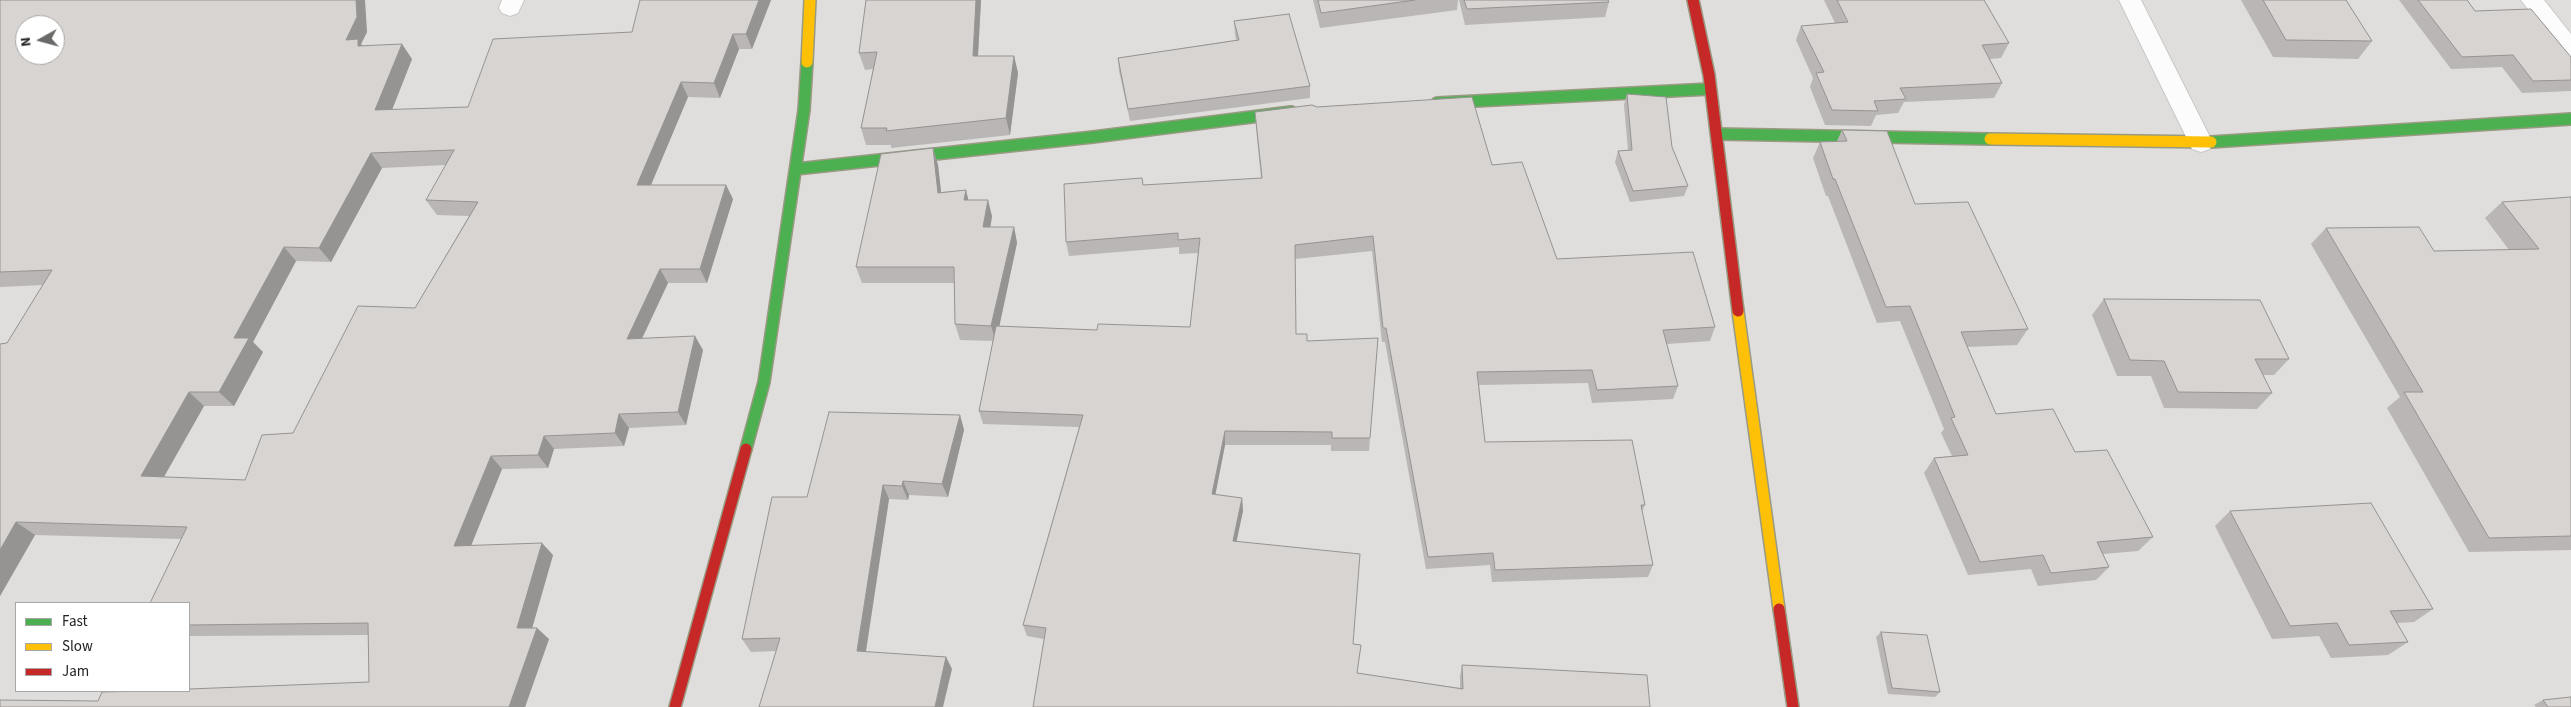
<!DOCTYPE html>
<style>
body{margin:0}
#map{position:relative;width:2571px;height:707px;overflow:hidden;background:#f0eeeb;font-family:"Source Sans 3",sans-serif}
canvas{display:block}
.legend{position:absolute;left:15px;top:602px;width:175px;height:90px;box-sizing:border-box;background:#fff;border:1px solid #a7a7a7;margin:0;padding:6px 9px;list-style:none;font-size:15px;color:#222}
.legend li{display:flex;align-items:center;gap:10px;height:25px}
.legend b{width:25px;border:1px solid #a7a7a7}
.north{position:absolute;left:15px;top:15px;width:50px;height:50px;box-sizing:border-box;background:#fff;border:1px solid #a7a7a7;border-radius:50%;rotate:263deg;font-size:14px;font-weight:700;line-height:20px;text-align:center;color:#222}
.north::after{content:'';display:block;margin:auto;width:18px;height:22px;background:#6a6968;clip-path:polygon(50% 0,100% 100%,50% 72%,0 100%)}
</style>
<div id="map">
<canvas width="2571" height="707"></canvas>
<ul class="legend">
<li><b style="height:6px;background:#4caf50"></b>Fast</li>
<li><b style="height:6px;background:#ffc107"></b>Slow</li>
<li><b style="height:6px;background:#c62828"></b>Jam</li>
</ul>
<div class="north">N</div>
</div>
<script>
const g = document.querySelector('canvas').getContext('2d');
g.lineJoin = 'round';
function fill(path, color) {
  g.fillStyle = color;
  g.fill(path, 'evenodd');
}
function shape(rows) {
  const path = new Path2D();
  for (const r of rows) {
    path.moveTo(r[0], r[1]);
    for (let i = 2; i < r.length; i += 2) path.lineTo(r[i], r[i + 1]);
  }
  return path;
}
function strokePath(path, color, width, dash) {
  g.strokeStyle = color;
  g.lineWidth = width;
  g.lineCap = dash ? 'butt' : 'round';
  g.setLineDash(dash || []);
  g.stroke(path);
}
const residential = shape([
 [0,0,2571,0,2571,707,0,707],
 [25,25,55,25,55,55,25,55],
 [16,603,189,603,189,691,16,691]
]);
const street = shape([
 [502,0,524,0,518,13,510,16,502,13,499,8,502,0],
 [2119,0,2141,0,2213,143,2210,149,2201,152,2192,149,2119,0],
 [2521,0,2544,0,2571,34,2571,58,2563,56,2521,0]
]);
const fast = shape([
 [1437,103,1710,89],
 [1717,134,1990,139],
 [2211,142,2571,119],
 [796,169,1093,137,1291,112],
 [746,449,764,382,804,110,807,62]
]);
const slow = shape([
 [807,62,810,0],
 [1990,139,2211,142],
 [1738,311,1779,609]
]);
const jam = shape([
 [1693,0,1709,75,1738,311],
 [1779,609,1793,707],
 [675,707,746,449]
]);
const wall = shape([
 [0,0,367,32,361,44,363,46,412,59,392,110,468,107,632,32,771,0,752,49,739,49,720,98,688,97,651,185,726,185,733,199,707,283,668,283,642,339,703,350,686,425,629,428,624,446,554,449,548,468,502,469,471,546,553,555,532,628,549,639,525,707,98,701,369,682,368,635,189,636,189,603,181,539,35,535,0,596,7,343,43,285,0,287],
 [446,165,426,200,437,215,469,216,415,308,293,433,245,480,164,477,204,406,234,406,263,352,253,342,296,261,331,262,382,168],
 [866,0,981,0,978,56,1014,56,1018,73,1010,135,891,148,891,145,866,145,861,128,873,69,865,70,859,53],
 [1313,0,1458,0,1457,10,1320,28],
 [1459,0,1608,0,1609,2,1605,17,1465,25],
 [1824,0,1984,0,2009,43,2001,58,1990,59,2002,83,1994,98,1904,102,1898,113,1876,115,1871,126,1825,125,1810,87,1813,78,1796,40,1801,26,1835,23],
 [2241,0,2346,0,2372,41,2358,59,2273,57],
 [2399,0,2467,0,2475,11,2571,57,2571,91,2522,93,2502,67,2451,69],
 [1234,21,1310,86,1310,98,1130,121,1119,71,1118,58,1236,40,1235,34],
 [1627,94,1672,147,1688,186,1684,196,1630,202,1615,162,1618,151,1628,150,1624,105],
 [1255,112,1492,165,1557,259,1715,327,1710,341,1667,344,1678,386,1673,399,1592,403,1588,383,1479,385,1485,442,1645,505,1642,511,1653,565,1648,577,1492,582,1490,565,1426,569,1385,342,1382,342,1372,251,1295,259,1296,334,1307,341,1378,338,1369,451,1331,451,1331,445,1225,445,1215,495,1242,498,1243,511,1236,542,1353,644,1361,645,1357,673,1460,688,1460,676,1462,665,1650,707,1033,707,1044,639,1027,636,1023,625,1079,427,983,424,979,411,993,341,960,340,955,324,954,283,862,283,856,267,933,148,938,165,941,192,966,190,968,200,992,216,990,227,1014,227,1017,243,999,326,1097,330,1190,327,1198,253,1179,254,1179,247,1069,256,1066,242,1143,185,1261,178,1256,127],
 [1842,130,1915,204,2028,329,2017,345,1967,347,1996,414,2075,452,2153,537,2138,551,2103,554,2109,567,2096,580,2038,586,2031,569,1968,575,1924,473,1934,458,1952,456,1941,433,1944,429,1900,321,1877,323,1828,196,1826,196,1813,158,1820,142,1837,141],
 [2571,197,2571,550,2469,552,2387,408,2400,397,2311,244,2326,228,2434,251,2509,250,2485,218,2502,202],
 [2104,299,2289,359,2274,375,2263,375,2272,393,2257,409,2164,408,2151,376,2117,376,2092,315],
 [960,415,964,430,948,497,909,495,908,500,889,499,866,652,946,657,952,669,776,651,751,652,742,639,807,497],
 [2230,511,2433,609,2414,622,2397,623,2408,642,2388,655,2331,658,2319,636,2272,639,2215,526],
 [1881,632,1940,692,1935,697,1888,694,1876,637],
 [2543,700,2571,707,2536,707,2534,705]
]);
const shadedWall = shape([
 [356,0,365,0,367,32,361,44,368,54,346,40],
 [759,0,771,0,752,49,746,34],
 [976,0,981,0,977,73,973,56],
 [733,34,739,49,720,98,714,83],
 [402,44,412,59,386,125,375,110],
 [1014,56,1018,73,1010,135,1006,118],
 [681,82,688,97,645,199,637,185],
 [933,148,938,165,943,209,938,193],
 [371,153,382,168,331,262,319,248],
 [726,185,733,199,707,283,700,269],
 [966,190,970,207,964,200],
 [988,200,992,216,988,244,983,227],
 [1014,227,1017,243,996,342,991,326],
 [284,247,296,261,253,342,263,352,234,406,219,392,234,338],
 [660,269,668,283,635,353,627,339],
 [695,336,703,350,686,425,678,412],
 [189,392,204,406,157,489,141,476],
 [619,414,629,428,624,446,615,433],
 [960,415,964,430,948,497,942,484],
 [1225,431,1225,445,1213,507,1212,494],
 [544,436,554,449,548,468,538,455],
 [491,456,502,469,466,558,454,546],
 [903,481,909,495,908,500,902,486],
 [883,485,889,499,864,663,857,651],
 [1242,498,1243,511,1234,553,1233,541],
 [16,522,35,535,0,596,0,550],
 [542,543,553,555,529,639,517,628],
 [537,628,549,639,525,707,509,707],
 [946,657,952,669,943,707,935,707]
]);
const building = shape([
 [0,0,356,0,357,17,346,40,358,39,358,46,402,44,375,110,468,107,493,39,632,32,640,0,759,0,746,34,733,34,714,83,681,82,637,185,726,185,700,269,660,269,627,339,695,336,678,412,619,414,615,433,544,436,538,455,491,456,454,546,542,543,517,628,537,628,509,707,0,707,0,700,98,701,102,692,146,691,189,691,189,689,369,682,368,623,189,625,189,603,150,603,187,527,16,522,0,550,0,344,7,343,52,270,0,272,0,0],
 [25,25,55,25,55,55,25,55,25,25],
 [454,150,426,200,478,202,415,308,358,306,293,433,262,435,245,480,141,476,189,392,219,392,249,338,234,338,284,247,319,248,371,153,454,150],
 [866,0,976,0,973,56,1014,56,1006,118,886,131,887,128,861,128,877,52,859,53,866,0],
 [1318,0,1415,0,1321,13,1318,0],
 [1464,0,1608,0,1609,2,1467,9,1464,0],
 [1837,0,1984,0,2009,43,1982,45,2002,83,1900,88,1906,99,1874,101,1878,111,1832,110,1816,73,1824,72,1801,26,1848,22,1837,0],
 [2263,0,2346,0,2372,41,2286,40,2263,0],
 [2418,0,2467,0,2475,11,2531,9,2571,57,2571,80,2533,81,2513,55,2462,57,2418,0],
 [1289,14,1310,86,1128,109,1118,58,1239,40,1234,21,1289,14],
 [1627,94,1666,97,1672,147,1688,186,1633,191,1618,151,1632,150,1627,94],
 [1472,97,1492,165,1522,162,1557,259,1693,252,1715,327,1663,330,1678,386,1597,390,1592,370,1477,372,1485,442,1632,440,1645,505,1641,505,1653,565,1495,570,1493,553,1428,557,1386,328,1383,328,1373,236,1295,245,1296,334,1307,334,1307,341,1378,338,1370,438,1332,438,1332,432,1225,431,1212,494,1242,498,1233,541,1360,554,1353,644,1361,645,1357,673,1463,689,1462,665,1647,675,1650,707,1033,707,1046,628,1023,625,1083,415,979,411,996,326,1097,330,1098,324,1190,327,1200,238,1178,240,1178,233,1066,242,1064,184,1142,178,1143,185,1262,178,1255,112,1312,105,1317,107,1472,97],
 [1842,130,1887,131,1915,204,1968,202,2028,329,1961,332,1996,414,2053,409,2075,452,2107,450,2153,537,2097,542,2109,567,2051,573,2043,555,1980,562,1934,458,1968,455,1951,418,1955,417,1910,306,1886,307,1835,179,1833,179,1820,142,1847,141,1842,130],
 [933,148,938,193,966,190,964,200,988,200,983,227,1014,227,991,326,955,324,954,267,856,267,881,154,933,148],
 [2571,197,2571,536,2489,538,2404,392,2423,392,2326,228,2419,227,2434,251,2539,249,2502,202,2571,197],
 [2104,299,2260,300,2289,359,2255,359,2272,393,2178,392,2164,361,2130,360,2104,299],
 [829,412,960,415,942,484,903,481,902,486,883,485,857,651,946,657,935,707,759,707,780,638,742,639,772,497,807,497,829,412],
 [2371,503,2433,609,2390,611,2408,642,2349,645,2337,623,2290,626,2230,511,2371,503],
 [1881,632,1927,635,1940,692,1892,688,1881,632],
 [2571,697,2571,707,2548,707,2543,700,2571,697]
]);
fill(residential, '#dfdedc');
strokePath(street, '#c9c8c7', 2);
strokePath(fast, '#999a82', 14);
strokePath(slow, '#999a82', 14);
strokePath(jam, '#999a82', 14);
fill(street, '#fdfcfc');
strokePath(fast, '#4caf50', 11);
strokePath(slow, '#ffc107', 11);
strokePath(jam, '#c62828', 11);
fill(wall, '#b9b6b5');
fill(shadedWall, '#969493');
fill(building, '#d7d4d2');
strokePath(building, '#969493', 1);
</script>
